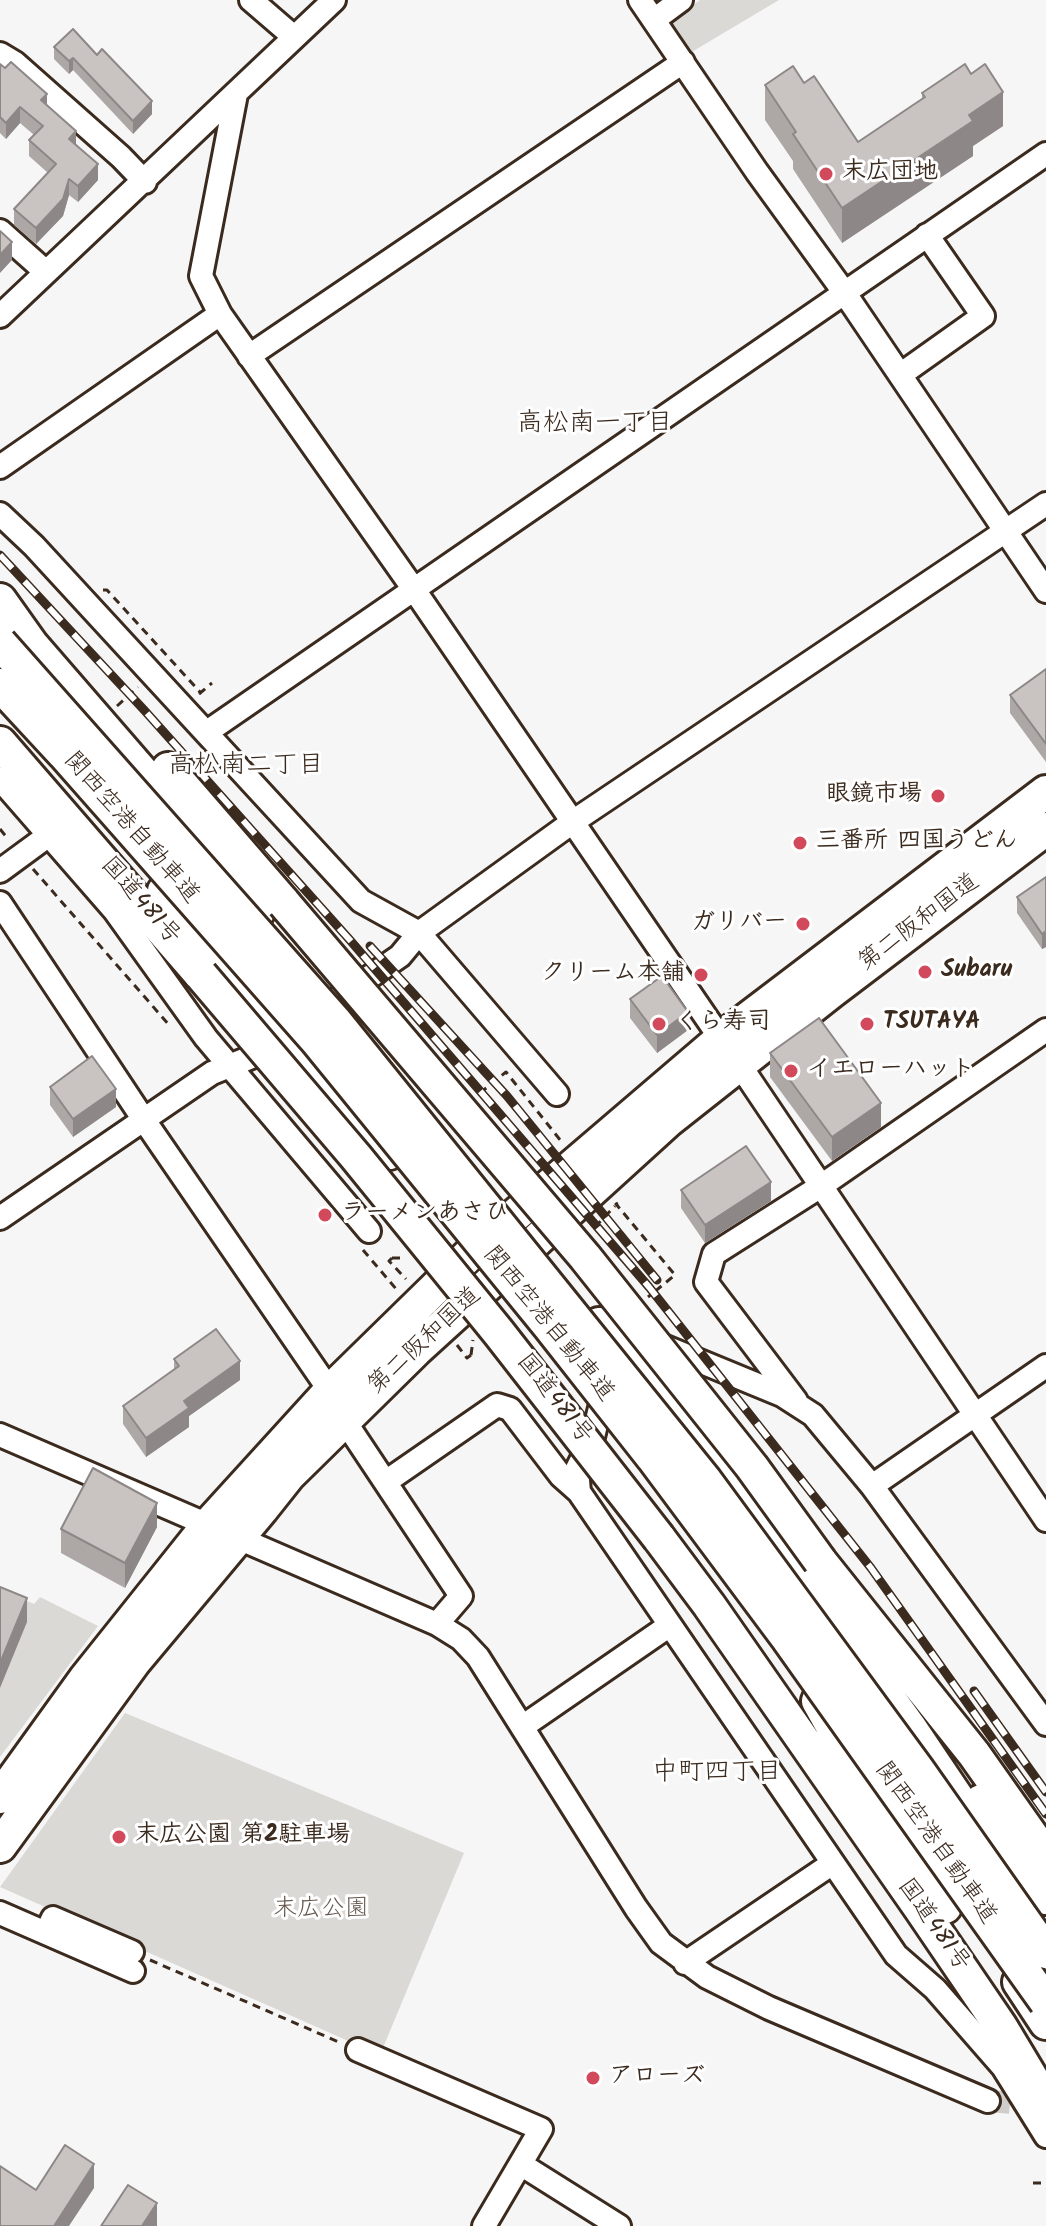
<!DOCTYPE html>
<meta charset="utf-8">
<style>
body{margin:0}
canvas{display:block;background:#f7f6f6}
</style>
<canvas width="1046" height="2226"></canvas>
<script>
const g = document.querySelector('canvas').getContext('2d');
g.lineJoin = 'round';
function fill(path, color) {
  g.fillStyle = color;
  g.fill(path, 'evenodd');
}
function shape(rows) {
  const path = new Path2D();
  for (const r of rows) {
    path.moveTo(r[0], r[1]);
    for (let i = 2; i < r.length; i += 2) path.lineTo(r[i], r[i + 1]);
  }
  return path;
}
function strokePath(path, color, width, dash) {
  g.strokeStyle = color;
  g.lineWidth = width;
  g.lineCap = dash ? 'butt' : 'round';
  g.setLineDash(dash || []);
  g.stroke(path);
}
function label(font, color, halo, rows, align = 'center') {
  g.font = font + ' Kalam,"Klee One",sans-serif';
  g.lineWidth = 6;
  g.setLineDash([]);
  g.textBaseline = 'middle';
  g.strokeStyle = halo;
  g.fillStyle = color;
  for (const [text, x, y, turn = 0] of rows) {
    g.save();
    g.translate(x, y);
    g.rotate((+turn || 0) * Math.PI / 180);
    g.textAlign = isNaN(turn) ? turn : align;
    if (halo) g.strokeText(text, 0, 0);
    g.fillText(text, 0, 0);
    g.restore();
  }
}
const green = shape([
 [700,0,779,0,690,53,669,24],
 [0,1589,34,1604,40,1597,98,1626,0,1757],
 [125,1713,464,1853,380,2055,0,1887]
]);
const minorTunnel = shape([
 [988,2101,1013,2103,1043,2100]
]);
const path = shape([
 [103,590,107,590,201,693],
 [199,694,212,683],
 [117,706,138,687],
 [0,829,8,839],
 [33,869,170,1026],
 [480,1093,506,1072,561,1141],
 [618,1203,616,1204,675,1275,648,1297],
 [595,1227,615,1206],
 [363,1250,397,1290],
 [392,1258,389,1261,406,1279],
 [457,1345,467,1358,471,1355],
 [150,1960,341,2043],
 [1033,2183,1046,2183]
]);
const minor = shape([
 [251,0,287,31],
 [640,0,757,172,844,292,1046,591],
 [654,20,681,0],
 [0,54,15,63,121,157,145,182],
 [0,231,46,272],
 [220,314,201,276,236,94],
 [0,316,334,0],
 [249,356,683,62],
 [900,375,983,316,927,235],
 [0,467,220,314,415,591,721,1039],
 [0,514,34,546,361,901,419,933,557,1094],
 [207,732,1046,154],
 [0,779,115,911,206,1038,369,1231],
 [0,871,49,835],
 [0,903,144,1120,330,1391],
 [313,1016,400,956,419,933,574,821,1046,504],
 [739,1064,1046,1520],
 [0,1218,212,1073,254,1056,275,1042],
 [658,1344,782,1395,813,1415,872,1486,1046,1724],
 [796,1401,706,1282,714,1254,821,1186,1046,1030],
 [600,1408,593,1437,577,1469,579,1492,896,1955,935,1989,1003,2067,1046,2136],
 [344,1420,461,1596,437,1624],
 [0,1435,437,1624,461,1639,478,1657,636,1908,661,1943,707,1977,769,2008,988,2101],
 [387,1481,497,1405,510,1409,561,1476,579,1492],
 [872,1486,1046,1366],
 [522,1727,670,1625],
 [0,1913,133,1971],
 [46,1933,53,1918,132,1952],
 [685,1963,833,1863],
 [358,2050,541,2129,484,2226],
 [522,2165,619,2226]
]);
const highway = shape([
 [0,600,32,645,142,772,258,912],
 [0,743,201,975],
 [168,769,284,903],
 [164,891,389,1153],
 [599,1324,746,1500,909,1726,983,1836],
 [659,1538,709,1605,920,1908,1001,2027,1046,2102],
 [820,1561,974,1754,1046,1856],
 [818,1701,854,1765,945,1907],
 [0,1797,85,1679,208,1525,330,1391,472,1252,721,1039,1046,792],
 [981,1801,1046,1898],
 [0,1846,134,1662,262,1509,289,1475,416,1350,669,1120,831,992,1046,829],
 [1019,1982,1046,2023]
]);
const rail = shape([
 [0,555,145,711,349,939,649,1287,871,1568,1046,1814],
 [370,946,507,1096,657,1280],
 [974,1691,1046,1792]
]);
const pathBridge = shape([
 [392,1258,404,1258],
 [471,1355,473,1340]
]);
const highwayBridge = shape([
 [0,643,335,1021,705,1480,918,1770,1046,1952],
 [0,685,64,754,317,1041,549,1326,653,1458,788,1639,1046,2002],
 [284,903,585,1257,752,1467,820,1561],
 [201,975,356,1157,499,1333,659,1538]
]);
const wall = shape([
 [54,47,97,55,152,114,133,134,73,70,69,74,54,59],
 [0,64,47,105,76,145,98,180,78,202,69,195,63,216,36,244,14,225,14,209,48,173,29,156,29,140,34,135,20,123,6,139,0,133],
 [804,83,858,142,922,99,922,93,1003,126,973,146,973,156,842,243,793,169,793,161,765,120,765,85],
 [1046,669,1046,762,1010,713,1010,695],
 [1046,877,1046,947,1042,949,1017,913,1017,897],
 [630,999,688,1030,657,1053,630,1018],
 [770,1053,881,1127,832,1161,770,1077],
 [50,1087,116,1107,73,1137,50,1105],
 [681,1190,771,1201,705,1243,681,1208],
 [174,1359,240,1380,189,1416,189,1427,146,1457,123,1424,123,1406,174,1370],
 [157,1527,125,1588,61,1553,61,1529]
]);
const shadedWall = shape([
 [73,58,73,70,69,74,69,61],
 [1003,92,1003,126,973,146,973,156,842,243,842,208,969,115],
 [47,94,47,110,41,100],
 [152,101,152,114,133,134,133,121],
 [20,107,20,123,6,139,6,123],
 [76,131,76,147,69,139],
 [98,164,98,180,78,202,78,186],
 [69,179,69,195,63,216,36,244,36,228],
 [12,242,12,260,0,273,0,255],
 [1046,931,1046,947,1042,949,1042,934],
 [688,1012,688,1030,657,1053,657,1035],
 [116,1089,116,1107,73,1137,73,1119],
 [881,1103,881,1127,832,1161,832,1137],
 [771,1182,771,1201,705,1243,705,1225],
 [240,1361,240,1380,189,1416,189,1427,146,1457,146,1438,184,1401],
 [157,1503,157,1527,125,1588,125,1563],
 [27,1598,27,1622,0,1688,0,1663],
 [94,2164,94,2188,69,2226,54,2226],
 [157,2203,157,2226,142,2226]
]);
const building = shape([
 [73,29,97,55,102,49,152,101,133,121,73,58,69,61,54,47,73,29],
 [11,62,47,94,41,100,76,131,69,139,98,164,78,186,69,179,63,199,36,228,14,209,56,164,29,140,43,126,20,107,6,123,0,117,0,64,5,68,11,62],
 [965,64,971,74,985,64,1003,92,969,115,973,121,842,208,793,134,796,132,765,85,793,66,804,83,814,76,858,142,925,97,922,93,965,64],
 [0,231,12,242,0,255,0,231],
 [1046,669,1046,744,1010,695,1046,669],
 [1046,877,1046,931,1042,934,1017,897,1046,877],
 [662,976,688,1012,657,1035,630,999,662,976],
 [819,1018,881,1103,832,1137,770,1053,819,1018],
 [92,1056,116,1089,73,1119,50,1087,92,1056],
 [746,1146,771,1182,705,1225,681,1190,746,1146],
 [216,1329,240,1361,184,1401,189,1408,146,1438,123,1406,179,1366,174,1359,216,1329],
 [93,1468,157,1503,125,1563,61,1529,93,1468],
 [0,1587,27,1598,0,1663,0,1587],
 [65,2145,94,2164,54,2226,0,2226,0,2166,36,2190,65,2145],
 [128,2185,157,2203,142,2226,101,2226,128,2185]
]);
const markers = [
 [826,174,8,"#d1495b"],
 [938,796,8,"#d1495b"],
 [800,843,8,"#d1495b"],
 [803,924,8,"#d1495b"],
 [925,972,8,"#d1495b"],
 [701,975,8,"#d1495b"],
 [659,1024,8,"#d1495b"],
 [867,1024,8,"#d1495b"],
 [791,1071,8,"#d1495b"],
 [325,1215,8,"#d1495b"],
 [119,1837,8,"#d1495b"],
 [593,2078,8,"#d1495b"]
];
const poiNames = [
 ["末広団地",842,174],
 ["眼鏡市場",922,796,"right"],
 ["三番所 四国うどん",816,843],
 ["ガリバー",787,924,"right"],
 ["Subaru",941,972],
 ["クリーム本舗",685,975,"right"],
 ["くら寿司",675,1024],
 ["TSUTAYA",883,1024],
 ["イエローハット",807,1071],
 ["ラーメンあさひ",341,1215],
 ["末広公園 第2駐車場",135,1837],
 ["アローズ",609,2078]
];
const streetNames = [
 ["関西空港自動車道",130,829,49],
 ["国道481号",139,902,49],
 ["第二阪和国道",920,924,-37],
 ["関西空港自動車道",547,1325,51],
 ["第二阪和国道",426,1342,-43],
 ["国道481号",553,1400,52],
 ["関西空港自動車道",934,1844,55],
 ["国道481号",932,1926,55]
];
const parkNames = [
 ["末広公園",321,1911]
];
const neighbourhoodNames = [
 ["高松南一丁目",595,426],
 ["高松南二丁目",246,768],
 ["中町四丁目",717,1775]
];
fill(green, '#dbd9d6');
strokePath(minorTunnel, '#d1cdcb', 22, [22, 11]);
strokePath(minor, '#3b2a1e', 28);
strokePath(highway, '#3b2a1e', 38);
strokePath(path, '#3b2a1e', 3, [8, 6]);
strokePath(minor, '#fff', 22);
strokePath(highway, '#fff', 32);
strokePath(rail, '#3b2a1e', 9);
strokePath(rail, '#fff', 6, [18]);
strokePath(highwayBridge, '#3b2a1e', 38, []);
strokePath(pathBridge, '#3b2a1e', 3, [8, 6]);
strokePath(highwayBridge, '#fff', 32);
fill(wall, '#ada8a6');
fill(shadedWall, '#8d8887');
fill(building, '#c9c3c1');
strokePath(building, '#8d8887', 2);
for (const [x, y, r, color] of markers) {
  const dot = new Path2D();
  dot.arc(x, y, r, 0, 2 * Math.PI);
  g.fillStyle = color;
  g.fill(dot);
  strokePath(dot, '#fff', 3);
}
label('bold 24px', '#3b2a1e', '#fff', poiNames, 'left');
label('24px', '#3b2a1e', '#fff', streetNames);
label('24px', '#63564c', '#fff', parkNames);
label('26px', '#3b2a1e', '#fff', neighbourhoodNames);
</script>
